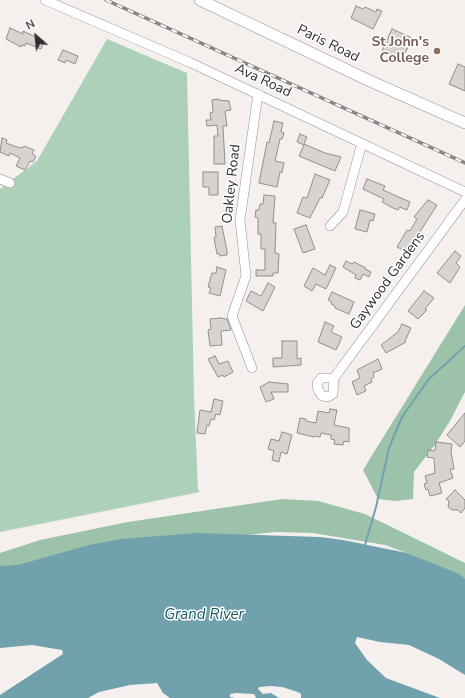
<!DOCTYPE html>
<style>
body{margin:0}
#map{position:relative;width:465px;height:698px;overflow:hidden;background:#f5f0ed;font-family:"Nunito Sans",sans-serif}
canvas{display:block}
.north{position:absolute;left:16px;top:16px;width:40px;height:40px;-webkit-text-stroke:3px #fffefe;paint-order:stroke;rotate:333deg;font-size:11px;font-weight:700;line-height:16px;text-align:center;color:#2f2e2d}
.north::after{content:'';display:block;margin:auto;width:14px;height:18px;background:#2f2e2d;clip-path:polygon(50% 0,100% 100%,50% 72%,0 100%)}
</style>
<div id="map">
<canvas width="465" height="698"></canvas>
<div class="north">N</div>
</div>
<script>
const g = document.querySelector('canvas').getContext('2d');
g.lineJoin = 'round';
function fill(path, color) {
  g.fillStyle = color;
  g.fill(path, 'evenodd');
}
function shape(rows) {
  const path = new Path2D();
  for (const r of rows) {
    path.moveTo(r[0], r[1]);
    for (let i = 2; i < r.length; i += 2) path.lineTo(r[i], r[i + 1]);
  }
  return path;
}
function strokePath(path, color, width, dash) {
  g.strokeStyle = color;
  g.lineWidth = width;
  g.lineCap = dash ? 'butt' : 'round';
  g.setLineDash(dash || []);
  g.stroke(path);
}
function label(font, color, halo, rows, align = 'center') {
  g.font = font + ' "Nunito Sans",sans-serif';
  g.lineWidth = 3;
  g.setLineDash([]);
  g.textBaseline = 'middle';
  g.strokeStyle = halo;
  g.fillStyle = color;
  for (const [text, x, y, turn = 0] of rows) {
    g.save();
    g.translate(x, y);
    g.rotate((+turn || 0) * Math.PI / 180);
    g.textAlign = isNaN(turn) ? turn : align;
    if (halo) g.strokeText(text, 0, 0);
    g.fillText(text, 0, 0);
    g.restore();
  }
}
const green = shape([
 [107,39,187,73,194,396,198,489,200,492,0,532,0,189,37,161]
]);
const forest = shape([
 [465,305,465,392,450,421,434,446,414,472,413,499,395,501,378,499,363,470],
 [282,499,318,501,365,514,465,563,465,581,412,555,385,545,313,533,275,532,167,544,0,569,0,553,40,540,128,522]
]);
const water = shape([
 [197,533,320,537,343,540,407,553,459,574,465,579,465,675,439,659,409,645,380,642,357,637,355,643,367,660,386,678,440,698,301,698,301,694,298,692,282,687,271,686,259,687,258,689,263,694,271,693,279,698,256,698,254,694,236,693,230,694,230,697,235,698,170,698,163,693,157,683,130,685,99,692,88,698,0,698,0,695,63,654,62,650,32,645,0,648,0,566,18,565,89,545,121,539]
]);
const stream = shape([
 [365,545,376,507,389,448,402,417,428,380,465,346]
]);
const building = shape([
 [356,6,363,9,365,7,376,12,377,9,382,11,373,29,351,18,356,6],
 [10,28,23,34,23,31,44,41,41,49,26,43,25,46,22,45,21,47,6,39,10,28],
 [392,29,412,38,402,60,382,51,392,29],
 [63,50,78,56,75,64,66,60,65,63,58,60,63,50],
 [458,64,465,67,465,91,449,84,458,64],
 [218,99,218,100,229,101,231,110,225,111,227,126,223,126,225,164,214,164,214,136,218,136,217,125,207,126,206,120,211,120,210,113,213,112,212,100,218,99],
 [274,121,283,123,281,132,284,133,282,139,280,139,275,161,284,163,282,173,280,172,277,187,259,183,267,142,269,143,274,121],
 [300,134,307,137,304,144,325,153,341,157,335,171,299,156,304,145,297,142,300,134],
 [2,138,7,140,6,143,17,147,23,148,24,146,34,150,32,154,36,156,33,162,30,161,25,170,16,166,20,158,10,153,9,156,0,152,2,138],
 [203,172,218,172,218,195,209,195,209,187,203,187,203,172],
 [315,174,330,180,322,198,320,198,310,218,297,213,303,197,307,198,315,174],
 [367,179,385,186,383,190,410,202,407,210,400,207,398,210,393,208,382,202,384,199,363,189,367,179],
 [264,195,275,196,273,223,276,223,275,253,279,254,278,273,273,273,273,276,256,276,256,270,265,270,265,249,261,249,261,234,258,234,258,218,255,217,256,210,259,210,260,204,263,204,264,195],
 [428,200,437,205,409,249,407,248,405,251,397,247,407,230,410,231,417,219,414,217,417,213,428,200],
 [360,210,375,214,373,221,370,220,367,232,355,229,360,210],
 [306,225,315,249,303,253,294,229,306,225],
 [222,226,227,251,227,255,220,256,220,254,217,254,214,238,216,237,215,227,222,226],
 [455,251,461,256,456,263,460,267,450,283,437,273,455,251],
 [346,261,352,264,354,262,366,268,365,269,371,272,369,277,363,274,360,280,355,278,356,275,343,267,346,261],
 [330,265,336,268,326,289,316,284,312,291,304,286,313,268,325,275,330,265],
 [217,267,226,270,220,296,209,293,211,288,208,287,212,273,216,273,217,267],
 [268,283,275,287,263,311,246,301,251,291,261,296,268,283],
 [424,291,434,298,425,309,427,310,418,319,408,311,424,291],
 [332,292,354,302,349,314,335,308,335,306,331,304,332,302,328,300,332,292],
 [220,318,227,319,231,330,221,331,222,345,210,346,208,330,211,329,210,319,220,318],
 [325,322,334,326,331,332,342,337,336,350,318,342,325,322],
 [402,324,411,328,405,341,406,342,386,353,381,345,398,332,402,324],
 [282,341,297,341,297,359,301,358,301,365,273,367,273,358,282,358,282,341],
 [215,356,219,364,228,361,233,372,224,377,223,375,218,377,208,359,215,356],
 [378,359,382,369,373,373,374,377,371,379,372,382,364,386,366,391,357,395,352,382,360,378,357,370,378,359],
 [269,382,288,384,288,392,271,392,274,399,266,402,260,387,269,382],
 [214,399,223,401,220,415,216,414,214,420,211,419,209,426,207,425,205,434,197,433,200,410,211,412,214,399],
 [330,409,337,410,334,425,349,428,349,442,344,441,343,445,334,444,335,440,331,439,331,435,321,433,320,437,314,436,314,437,297,433,300,418,306,419,306,421,316,423,318,411,329,413,330,409],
 [465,413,465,441,460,447,447,435,465,413],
 [282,432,292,435,287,454,281,452,279,462,272,460,274,451,268,449,271,439,279,441,282,432],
 [436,442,452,444,451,452,454,469,450,469,453,478,439,483,442,493,430,496,428,489,426,490,424,484,427,483,425,476,435,473,434,458,427,457,428,450,435,451,436,442],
 [455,490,465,500,465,508,461,513,458,510,452,510,448,507,449,501,446,499,455,490]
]);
const minor = shape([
 [45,0,189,62,465,192],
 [0,179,10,183],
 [330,226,343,212,362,143],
 [252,368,232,316,246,276,240,220,258,94],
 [334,378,321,378,317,383,318,390,322,396,328,397,333,394,334,378,465,200]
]);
const major = shape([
 [200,0,370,81,465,123]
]);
const rail = shape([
 [106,0,465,163]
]);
const markers = [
 [437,51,4,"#8d6e63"]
];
const educationNames = [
 ["St John's",429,43],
 ["College",429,59]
];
const streetNames = [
 ["Paris Road",328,44,26],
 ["Ava Road",263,81,25],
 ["Oakley Road",232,184,-84],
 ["Gaywood Gardens",388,281,-54]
];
const waterNames = [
 ["Grand River",204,615]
];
fill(green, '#add0b9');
fill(forest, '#9cc2aa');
fill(water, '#70a1ac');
strokePath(stream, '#70a1ac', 2);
fill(building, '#d7d3d0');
strokePath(building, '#928e8c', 1);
strokePath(minor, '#95908e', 10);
strokePath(major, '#95908e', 12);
strokePath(minor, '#fff', 9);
strokePath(major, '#fff', 11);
strokePath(rail, '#888583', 3.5);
strokePath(rail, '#fffefe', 2, [6]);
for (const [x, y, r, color] of markers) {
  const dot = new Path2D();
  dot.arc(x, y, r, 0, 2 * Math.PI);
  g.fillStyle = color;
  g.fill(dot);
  strokePath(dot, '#fffefe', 1.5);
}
label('bold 14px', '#785e54', '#fffefe', educationNames, 'right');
label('14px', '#2f2e2d', '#fffefe', streetNames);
label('italic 15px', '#135864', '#fffefe', waterNames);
</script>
